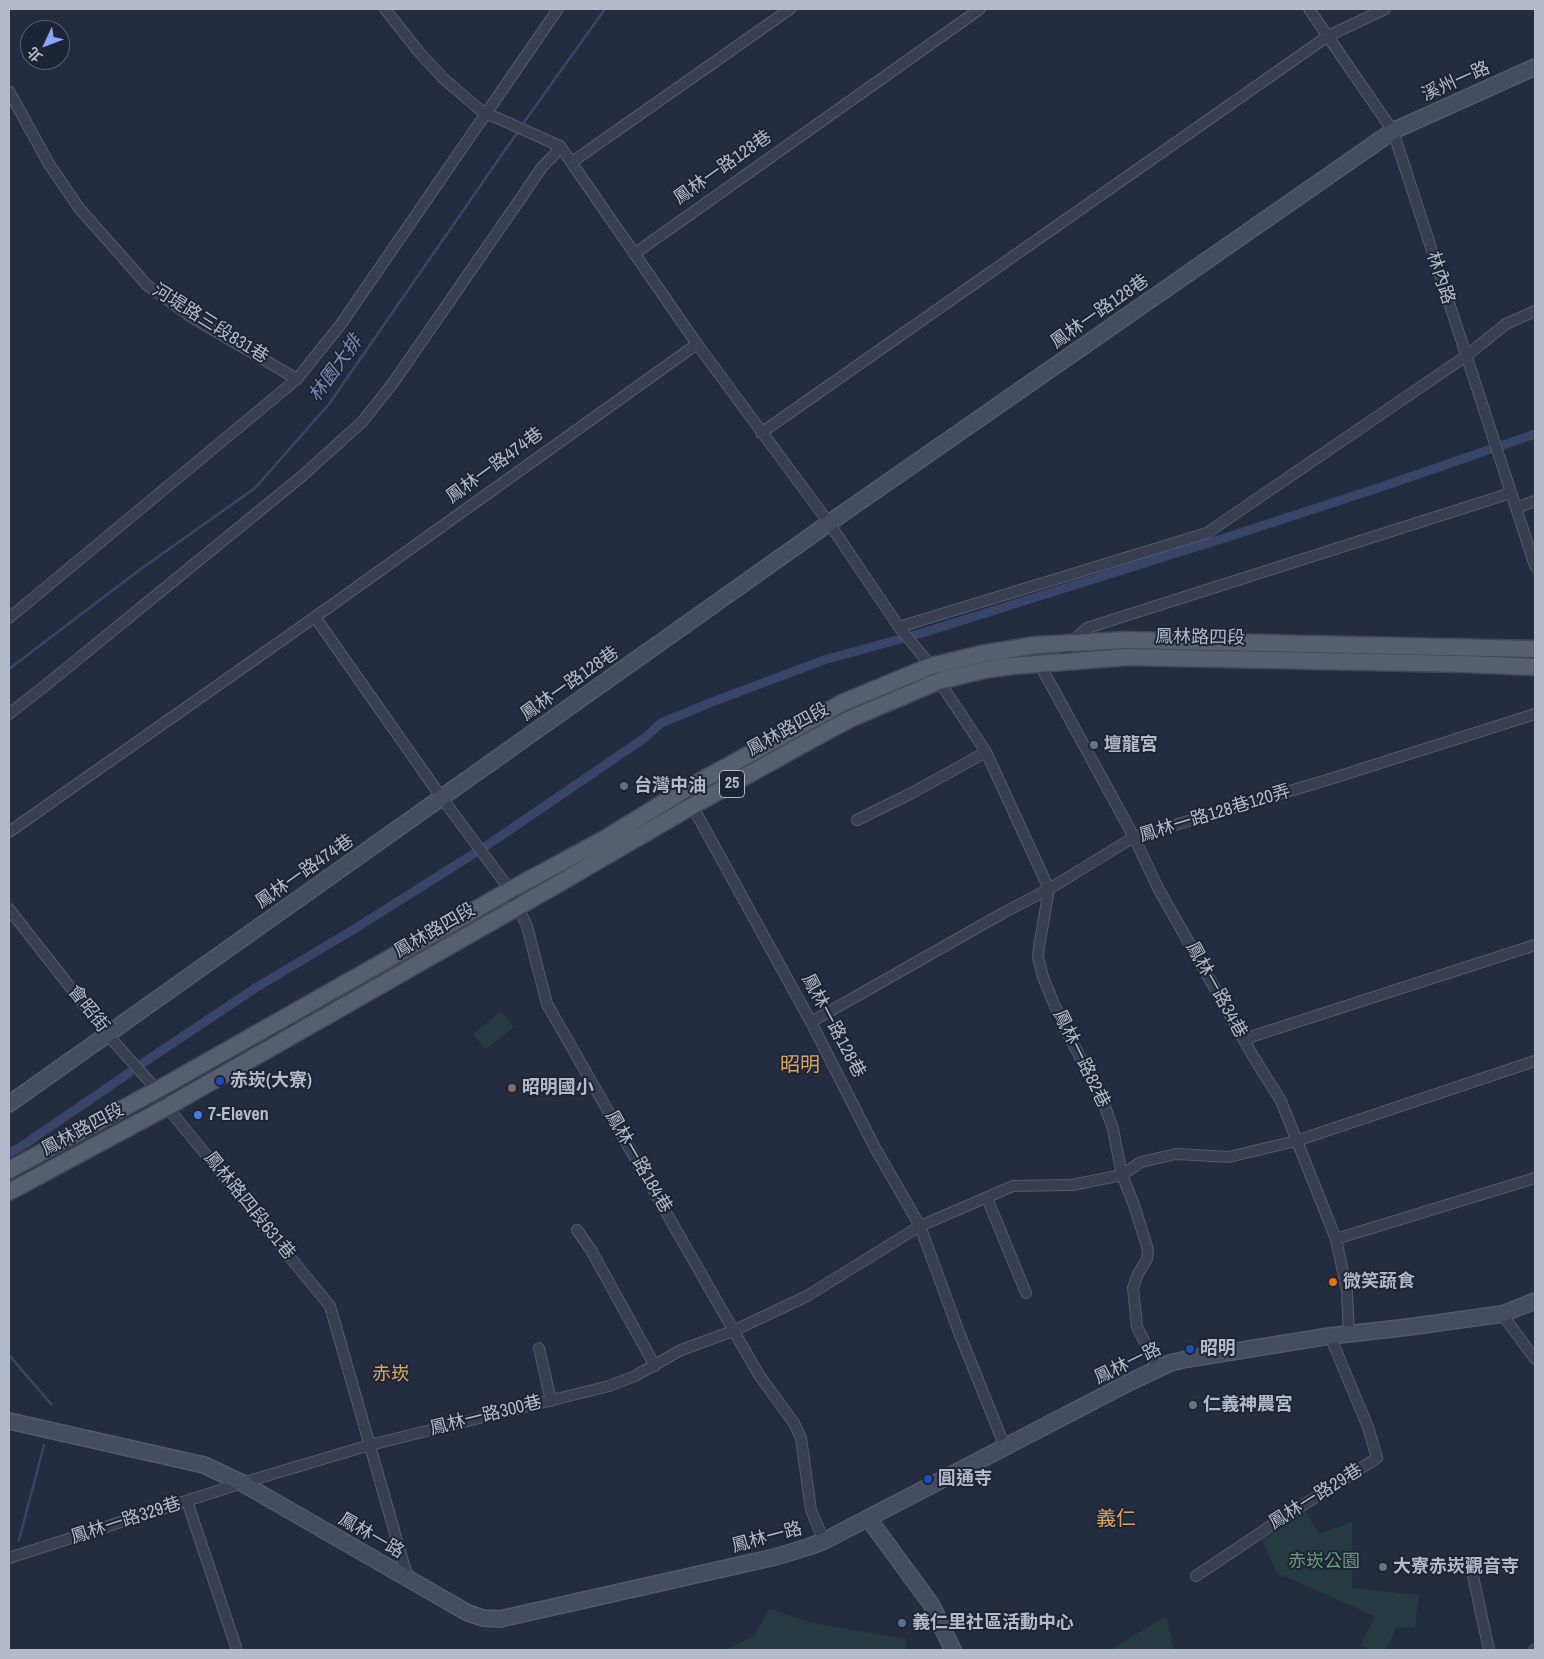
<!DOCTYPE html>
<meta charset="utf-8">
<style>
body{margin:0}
#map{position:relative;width:1544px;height:1659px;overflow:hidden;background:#242c40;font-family:"Archivo Narrow","Noto Sans TC",sans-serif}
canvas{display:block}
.frame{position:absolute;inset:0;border:10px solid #b5bacb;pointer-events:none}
.north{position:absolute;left:20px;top:20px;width:50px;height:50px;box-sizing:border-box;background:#1d2435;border:1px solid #5a6071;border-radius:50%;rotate:227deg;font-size:14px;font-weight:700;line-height:20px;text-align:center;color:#b5bacb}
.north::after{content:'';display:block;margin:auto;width:18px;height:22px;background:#8aa6fb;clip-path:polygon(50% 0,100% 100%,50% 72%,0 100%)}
</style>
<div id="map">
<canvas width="1544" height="1659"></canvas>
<div class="frame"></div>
<div class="north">北</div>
</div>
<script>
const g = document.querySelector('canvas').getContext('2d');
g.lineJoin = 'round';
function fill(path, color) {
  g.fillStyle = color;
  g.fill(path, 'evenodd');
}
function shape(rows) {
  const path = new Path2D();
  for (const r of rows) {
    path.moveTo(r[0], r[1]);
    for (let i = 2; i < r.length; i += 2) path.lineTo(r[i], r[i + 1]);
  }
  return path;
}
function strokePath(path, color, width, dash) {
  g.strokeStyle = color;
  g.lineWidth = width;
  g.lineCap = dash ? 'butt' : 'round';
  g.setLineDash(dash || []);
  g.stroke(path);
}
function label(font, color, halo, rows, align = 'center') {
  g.font = font + ' "Archivo Narrow","Noto Sans TC",sans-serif';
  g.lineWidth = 4;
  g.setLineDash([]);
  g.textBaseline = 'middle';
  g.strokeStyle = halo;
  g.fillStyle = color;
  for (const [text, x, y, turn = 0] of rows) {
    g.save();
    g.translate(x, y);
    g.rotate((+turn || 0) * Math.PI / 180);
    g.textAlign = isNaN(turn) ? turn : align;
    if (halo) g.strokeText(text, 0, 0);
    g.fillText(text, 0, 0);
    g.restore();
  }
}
const green = shape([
 [501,1011,514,1027,485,1050,473,1034],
 [1306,1512,1319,1534,1352,1522,1352,1588,1419,1595,1415,1627,1397,1627,1386,1650,1369,1650,1361,1645,1375,1616,1277,1573,1262,1540],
 [769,1609,808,1622,906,1639,906,1650,726,1650,754,1636],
 [1166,1616,1174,1650,1111,1650,1130,1638]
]);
const stream = shape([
 [522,125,605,9],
 [1533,568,1535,576],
 [9,669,138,571,255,488,329,404,519,130],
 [9,1355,51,1404],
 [19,1540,44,1445]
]);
const canal = shape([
 [143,1063,257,987,356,928,486,846,646,737,661,723,712,702,824,660,922,633,1234,535,1381,487,1535,434],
 [9,1153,19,1148,129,1073]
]);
const street = shape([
 [385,9,419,52,444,79,485,114,495,117,560,146,697,344,829,523,899,627,931,666,939,681,986,752,1049,889,1039,947,1038,957,1043,977,1059,1016,1104,1104,1113,1129,1122,1175,1134,1205,1148,1250,1147,1259,1138,1274,1133,1288,1137,1327,1158,1368],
 [1309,9,1393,131,1535,566],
 [9,91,49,164,79,208,147,285,193,318,297,379],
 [572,162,790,9],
 [634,254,980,9],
 [761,433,1328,36,1385,9],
 [1516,508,1535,501],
 [315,617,442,798,510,890,527,926,547,1004,759,1375,794,1423,801,1438,811,1510,824,1541],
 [9,618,297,379,341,324,558,9],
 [899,627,1207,533,1466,356,1506,324,1535,311],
 [1062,661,1072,642,1087,628,1511,493],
 [1039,663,1134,837,1158,888,1253,1056,1281,1101,1336,1239,1347,1291,1349,1334],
 [9,714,46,685,301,477,362,422,393,383,523,195,542,167,554,155,560,146],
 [690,802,811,1022,874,1146,920,1226,960,1335,1005,1447],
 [857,820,910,794,986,752],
 [9,832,315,617,697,344],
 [9,909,107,1034,157,1090,167,1107,330,1306,408,1579],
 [811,1022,1003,913,1049,889,1134,837,1327,780,1535,714],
 [1244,1039,1535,945],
 [987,1198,1026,1293],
 [577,1230,591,1250,655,1366],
 [1336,1239,1535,1178],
 [1502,1314,1535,1359],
 [539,1348,551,1401],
 [187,1501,236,1647],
 [9,1558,242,1483,370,1445,609,1386,635,1376,681,1350,733,1331,807,1296,920,1226,1013,1186,1072,1185,1122,1175,1141,1162,1176,1154,1229,1157,1237,1155,1296,1141,1535,1061],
 [1196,1576,1269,1527,1377,1458,1368,1427,1330,1336],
 [1473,1576,1489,1650],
 [1534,1650,1535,1650]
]);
const secondary = shape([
 [9,1104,829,523,1393,131,1535,67],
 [9,1421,204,1465,242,1483,468,1613,483,1618,500,1619,775,1557,808,1547,824,1541,1130,1382,1170,1363,1187,1359,1330,1336,1409,1327,1502,1314,1535,1301],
 [868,1518,931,1604,953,1650]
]);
const primary = shape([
 [9,1170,157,1090,510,890,606,838,684,790,844,702,931,666,981,654,1036,645,1126,640,1535,649],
 [9,1192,167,1107,558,884,692,806,811,740,850,719,939,681,984,670,1011,666,1128,657,1465,664,1535,667]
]);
const markers = [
 [1094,745,5,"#6b7280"],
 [624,786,5,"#5c6f8a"],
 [220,1081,5,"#1a4fb4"],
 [512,1088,5,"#8d6e63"],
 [198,1115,5,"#3f7fe0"],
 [1333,1282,5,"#e8710a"],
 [1190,1349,5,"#1a4fb4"],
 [1193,1405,5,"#6b7280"],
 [928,1479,5,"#1a4fb4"],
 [1383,1567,5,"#6b7280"],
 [902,1623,5,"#5c6f8a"]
];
const shields = [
 [732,784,25]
];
const shieldNames = [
 ["25",732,784]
];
const streetNames = [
 ["溪州一路",1456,82,-24],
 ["鳳林一路128巷",723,168,-35],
 ["林內路",1440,278,72],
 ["鳳林一路128巷",1100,312,-35],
 ["河堤路三段831巷",210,324,32],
 ["鳳林一路474巷",495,466,-36],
 ["鳳林路四段",1200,638,1],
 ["鳳林一路128巷",570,684,-35],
 ["鳳林路四段",788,730,-29],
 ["鳳林一路128巷120弄",1215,814,-17],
 ["鳳林一路474巷",305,872,-35],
 ["鳳林路四段",435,931,-30],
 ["鳳林一路34巷",1216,990,61],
 ["會昭街",88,1009,52],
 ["鳳林一路128巷",833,1026,62],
 ["鳳林一路82巷",1081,1059,64],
 ["鳳林路四段",83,1130,-28],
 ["鳳林一路184巷",638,1162,60],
 ["鳳林路四段631巷",249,1206,51],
 ["鳳林一路",1128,1364,-26],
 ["鳳林一路300巷",486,1416,-14],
 ["鳳林一路29巷",1316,1497,-32],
 ["鳳林一路329巷",126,1521,-18],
 ["鳳林一路",371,1536,30],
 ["鳳林一路",767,1538,-15]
];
const poiNames = [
 ["壇龍宮",1104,745],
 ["台灣中油",634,786],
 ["赤崁(大寮)",230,1081],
 ["昭明國小",522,1088],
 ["7-Eleven",208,1115],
 ["微笑蔬食",1343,1282],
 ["昭明",1200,1349],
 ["仁義神農宮",1203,1405],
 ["圓通寺",938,1479],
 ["大寮赤崁觀音寺",1393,1567],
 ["義仁里社區活動中心",912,1623]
];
const parkNames = [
 ["赤崁公園",1324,1562]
];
const waterNames = [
 ["林園大排",336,369,-54]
];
const neighbourhoodNames = [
 ["赤崁",391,1375]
];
const quarterNames = [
 ["昭明",800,1066],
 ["義仁",1116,1520]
];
fill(green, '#263a41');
strokePath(stream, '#384568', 2.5);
strokePath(canal, '#384568', 9);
strokePath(street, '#535a6b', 12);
strokePath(secondary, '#535a6b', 18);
strokePath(primary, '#424859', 19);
strokePath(street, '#393f50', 10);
strokePath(secondary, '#464d63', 15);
strokePath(primary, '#575e70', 16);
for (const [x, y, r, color] of markers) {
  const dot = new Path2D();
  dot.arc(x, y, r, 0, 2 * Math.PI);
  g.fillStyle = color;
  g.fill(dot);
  strokePath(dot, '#1d2435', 2);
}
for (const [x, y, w] of shields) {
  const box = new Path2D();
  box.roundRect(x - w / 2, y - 13.5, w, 27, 4);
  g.fillStyle = '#1d2435';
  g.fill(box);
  strokePath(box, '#b5bacb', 1);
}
label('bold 16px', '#b5bacb', null, shieldNames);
label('18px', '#b5bacb', '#1d2435', streetNames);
label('bold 18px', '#b5bacb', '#1d2435', poiNames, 'left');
label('18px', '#6b9c7d', '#1d2435', parkNames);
label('italic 19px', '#7c8cb2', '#1d2435', waterNames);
label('19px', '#d8a662', '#1d2435', neighbourhoodNames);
label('20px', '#d8a662', '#1d2435', quarterNames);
</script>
